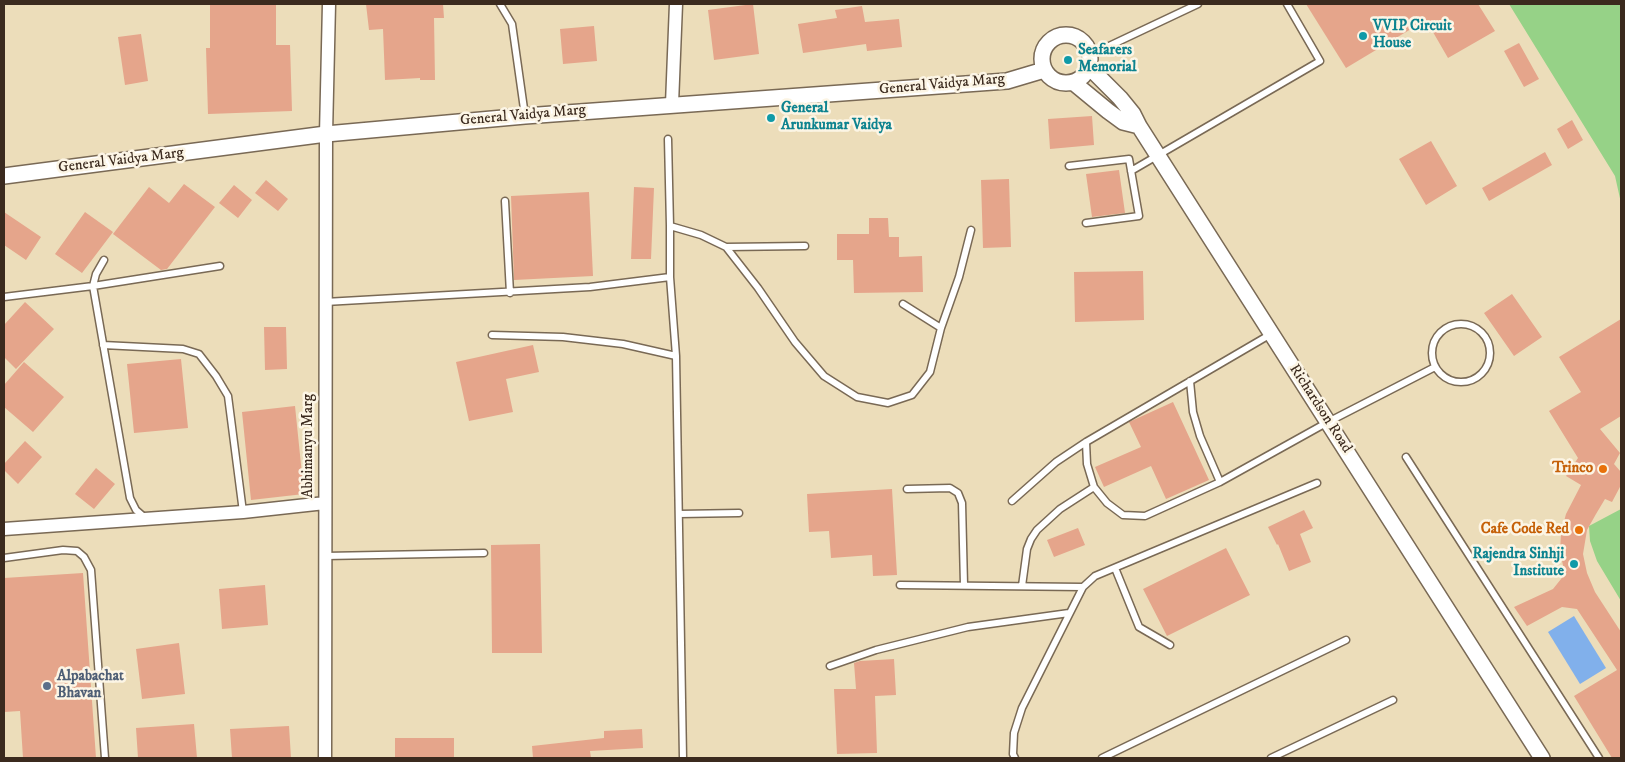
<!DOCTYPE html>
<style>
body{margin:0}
#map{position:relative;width:1625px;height:762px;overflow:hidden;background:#ecddba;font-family:"IM FELL DW Pica",serif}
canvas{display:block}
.frame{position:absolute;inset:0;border:5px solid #3b2a1e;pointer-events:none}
</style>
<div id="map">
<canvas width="1625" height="762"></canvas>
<div class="frame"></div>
</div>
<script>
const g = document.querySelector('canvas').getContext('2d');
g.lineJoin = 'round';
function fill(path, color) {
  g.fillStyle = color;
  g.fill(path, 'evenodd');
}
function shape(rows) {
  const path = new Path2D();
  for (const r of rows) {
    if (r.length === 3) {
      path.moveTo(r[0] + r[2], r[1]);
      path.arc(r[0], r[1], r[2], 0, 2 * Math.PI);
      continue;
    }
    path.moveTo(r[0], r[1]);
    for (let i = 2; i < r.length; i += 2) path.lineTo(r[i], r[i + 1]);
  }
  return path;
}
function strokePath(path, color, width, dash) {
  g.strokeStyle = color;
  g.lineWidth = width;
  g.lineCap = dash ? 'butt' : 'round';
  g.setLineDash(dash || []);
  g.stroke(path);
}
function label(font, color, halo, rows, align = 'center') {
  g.font = font + ' "IM FELL DW Pica",serif';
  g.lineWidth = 5;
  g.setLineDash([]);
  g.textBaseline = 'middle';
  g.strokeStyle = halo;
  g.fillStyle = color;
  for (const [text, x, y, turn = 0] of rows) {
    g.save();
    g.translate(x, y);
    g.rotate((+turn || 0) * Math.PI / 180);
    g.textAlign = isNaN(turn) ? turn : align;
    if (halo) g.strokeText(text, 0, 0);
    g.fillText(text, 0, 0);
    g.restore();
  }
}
const green = shape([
 [1509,4,1621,4,1621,203,1615,176],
 [1621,509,1621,601,1597,561,1590,541,1589,526]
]);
const water = shape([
 [1574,616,1606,668,1580,684,1548,632]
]);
const building = shape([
 [210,4,276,4,276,45,290,45,292,111,208,114,206,48,210,48],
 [366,4,443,4,444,18,434,18,435,80,420,80,420,78,385,80,383,29,369,30],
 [753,4,759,54,714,60,708,10],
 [1306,4,1478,4,1495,31,1448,58,1426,20,1346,68],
 [862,6,865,22,899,19,902,47,867,51,866,44,803,53,798,24,837,18,835,10],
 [594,26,597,61,563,64,560,29],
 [141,34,148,81,125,85,118,37],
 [1519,43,1539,79,1524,87,1504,51],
 [1092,116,1094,145,1050,149,1048,119],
 [1572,120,1583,140,1568,149,1557,129],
 [1431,141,1457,186,1426,205,1399,159],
 [1545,152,1552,165,1489,201,1482,188],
 [1119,170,1125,213,1092,217,1086,174],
 [1009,179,1011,247,983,248,981,180],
 [266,180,288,199,278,211,255,193],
 [184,184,215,207,167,269,161,270,113,234,149,187,169,203],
 [234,185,252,200,238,218,219,203],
 [634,187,654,188,651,259,631,259],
 [589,192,593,276,514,280,511,196],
 [4,212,41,237,26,260,4,245],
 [85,212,113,232,82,273,55,254],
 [869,218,888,218,889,237,899,237,899,257,922,256,923,292,854,293,853,260,837,260,837,234,869,234],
 [1143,271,1144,320,1075,322,1074,272],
 [1512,294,1542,337,1514,356,1484,313],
 [25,302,54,329,16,369,4,357,4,325],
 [1621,319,1621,416,1600,429,1620,453,1614,464,1621,472,1621,485,1612,502,1605,499,1596,514,1587,530,1583,554,1587,573,1595,592,1621,632,1621,758,1612,758,1574,696,1617,670,1577,609,1562,607,1527,626,1514,607,1553,589,1565,574,1560,552,1561,533,1566,514,1581,485,1566,476,1578,458,1549,411,1581,392,1559,357],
 [264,327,286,327,287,369,265,370],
 [533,345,539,372,506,379,513,412,469,421,456,362],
 [181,359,188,428,134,433,127,364],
 [24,362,64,397,33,432,4,407,4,385],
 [1173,402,1209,480,1166,499,1151,466,1104,487,1095,467,1141,447,1129,422],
 [295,406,304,494,251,500,242,412],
 [25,441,42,457,18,484,4,470,4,464],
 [96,468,115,484,94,509,75,494],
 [892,489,897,575,873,576,872,555,831,558,829,531,809,532,807,494],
 [1304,510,1313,528,1300,534,1311,562,1289,571,1278,544,1277,545,1268,527],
 [1078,528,1085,545,1054,557,1047,540],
 [540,544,542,653,492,653,491,545],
 [1226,548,1250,595,1167,636,1143,589],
 [83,573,96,758,23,758,20,711,4,712,4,661,5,661,4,578],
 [265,585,268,625,222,629,219,589],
 [179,643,185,694,142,699,136,649],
 [894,659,896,695,875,696,877,753,837,754,834,689,856,689,854,663,860,661],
 [194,724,197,758,138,758,136,728],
 [289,726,291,758,232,758,230,729],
 [642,729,643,748,590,751,591,758,533,758,532,746,604,738,604,731],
 [395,738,454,738,454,758,395,758]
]);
const service = shape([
 [500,4,512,24,525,116],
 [1090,55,1198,4],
 [668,139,670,226,670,277,676,356,683,758],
 [1069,166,1129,159,1139,216,1086,223],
 [1131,171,1320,61,1287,4],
 [505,201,510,293],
 [670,226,701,235,726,247,758,288,795,342,824,376,857,397,888,403,912,395,930,372,941,328,959,277,971,230],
 [726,247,805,246],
 [104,260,96,274,93,286,130,498,136,510,144,517],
 [4,297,93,286,220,266],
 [325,302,590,287,670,277],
 [903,304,941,328],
 [1461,353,29],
 [492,335,563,337,623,344,676,356],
 [103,345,183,349,199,354,216,376,228,396,243,512],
 [1190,381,1193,412,1200,436,1220,482],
 [1086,442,1087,464,1094,487,1107,503,1123,515,1145,516,1220,482,1328,422,1435,367],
 [1406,457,1599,758],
 [907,489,950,488,958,493,962,503,964,585],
 [1012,501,1056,462,1086,442,1271,334],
 [679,514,739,513],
 [325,556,484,553],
 [4,558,63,550,77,551,84,557,91,570,105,758],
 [1115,568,1139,627,1170,645],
 [900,585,1083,587],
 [1022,586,1027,549,1031,539,1037,530,1060,509,1094,487],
 [830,666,876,650,968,627,1069,613],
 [1015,758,1013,754,1014,733,1022,708,1083,587,1095,576,1317,483],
 [1102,758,1346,640],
 [1271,758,1393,700]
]);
const minor = shape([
 [672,104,676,4],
 [4,529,243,512,325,503],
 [325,758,326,134,329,4]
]);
const tertiary = shape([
 [1066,59,24],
 [1089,67,1120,98,1133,114,1139,126,1542,758],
 [1074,83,1108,111,1123,122,1139,126],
 [4,176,326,134,525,116,1007,81,1044,70]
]);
const markers = [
 [1363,36,5,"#0f9aa8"],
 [1068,60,5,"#0f9aa8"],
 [771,118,5,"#0f9aa8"],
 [1603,469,5,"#e8710a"],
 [1579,530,5,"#e8710a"],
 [1574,564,5,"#0f9aa8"],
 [47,686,5,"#5c6f8a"]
];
const cultureNames = [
 ["VVIP Circuit",1373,27],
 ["House",1373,44],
 ["Seafarers",1078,51],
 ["Memorial",1078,68],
 ["General",781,109],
 ["Arunkumar Vaidya",781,126],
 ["Rajendra Sinhji",1564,555,"right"],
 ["Institute",1564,572,"right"]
];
const streetNames = [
 ["General Vaidya Marg",942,85,-5],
 ["General Vaidya Marg",523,116,-5],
 ["General Vaidya Marg",121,161,-7],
 ["Richardson Road",1320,409,57],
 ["Abhimanyu Marg",309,446,-90]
];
const foodNames = [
 ["Trinco",1593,469],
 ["Cafe Code Red",1569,530]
];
const serviceNames = [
 ["Alpabachat",57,677],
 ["Bhavan",57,694]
];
fill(green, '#96d287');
fill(water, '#81b0eb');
fill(building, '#e5a58b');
strokePath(service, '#796955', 9);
strokePath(minor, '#796955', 15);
strokePath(tertiary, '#796955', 18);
strokePath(service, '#fff', 6);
strokePath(minor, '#fff', 12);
strokePath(tertiary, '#fff', 15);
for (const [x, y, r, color] of markers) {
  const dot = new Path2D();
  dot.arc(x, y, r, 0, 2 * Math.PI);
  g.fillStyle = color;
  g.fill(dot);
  strokePath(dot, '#fcf5e5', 2);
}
label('bold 15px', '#0d838f', '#fcf5e5', cultureNames, 'left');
label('15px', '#3b2a1e', '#fcf5e5', streetNames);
label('bold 15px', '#c56008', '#fcf5e5', foodNames, 'right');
label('bold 15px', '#4e5e75', '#fcf5e5', serviceNames, 'left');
</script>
